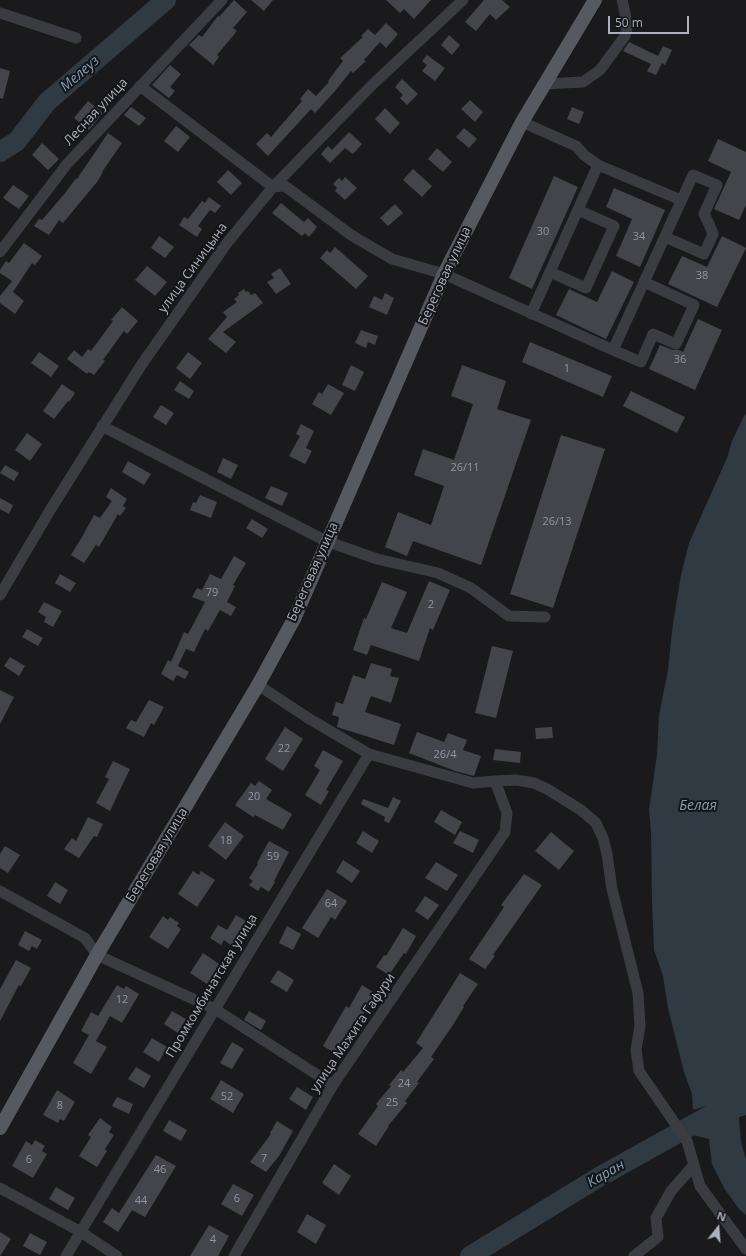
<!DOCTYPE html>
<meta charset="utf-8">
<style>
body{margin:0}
#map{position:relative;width:746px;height:1256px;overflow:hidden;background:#1a1a1d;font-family:"Open Sans",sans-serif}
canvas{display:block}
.north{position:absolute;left:698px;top:1208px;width:40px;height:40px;-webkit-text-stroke:3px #151518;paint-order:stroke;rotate:17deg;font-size:11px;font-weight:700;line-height:16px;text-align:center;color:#acb1bd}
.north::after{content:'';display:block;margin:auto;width:14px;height:18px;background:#acb1bd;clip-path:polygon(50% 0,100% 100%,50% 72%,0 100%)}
.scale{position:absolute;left:608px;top:16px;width:81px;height:18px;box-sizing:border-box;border:2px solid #acb1bd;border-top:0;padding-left:5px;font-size:12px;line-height:14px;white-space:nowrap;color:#acb1bd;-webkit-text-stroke:3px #151518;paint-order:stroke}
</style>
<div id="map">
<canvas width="746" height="1256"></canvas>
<div class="north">N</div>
<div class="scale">50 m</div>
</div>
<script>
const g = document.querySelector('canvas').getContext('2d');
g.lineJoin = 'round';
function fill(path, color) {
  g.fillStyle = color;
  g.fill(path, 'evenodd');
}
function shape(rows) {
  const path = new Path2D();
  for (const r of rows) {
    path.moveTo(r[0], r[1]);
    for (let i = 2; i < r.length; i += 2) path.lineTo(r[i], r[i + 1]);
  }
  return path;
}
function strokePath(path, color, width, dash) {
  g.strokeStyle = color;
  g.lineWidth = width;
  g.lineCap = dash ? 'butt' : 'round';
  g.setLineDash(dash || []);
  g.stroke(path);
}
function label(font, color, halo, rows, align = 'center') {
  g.font = font + ' "Open Sans",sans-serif';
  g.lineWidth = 4;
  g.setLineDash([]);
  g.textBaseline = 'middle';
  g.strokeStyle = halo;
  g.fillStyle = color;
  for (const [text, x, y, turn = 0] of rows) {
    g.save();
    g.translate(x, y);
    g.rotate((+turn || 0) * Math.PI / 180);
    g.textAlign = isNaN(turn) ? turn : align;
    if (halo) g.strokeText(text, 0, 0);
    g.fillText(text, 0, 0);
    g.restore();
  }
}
const water = shape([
 [746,414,746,1115,739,1117,741,1142,746,1159,746,1215,739,1209,724,1188,712,1164,709,1139,693,1135,706,1106,693,1110,692,1094,684,1072,668,1008,663,976,654,950,652,900,651,832,649,809,657,755,659,715,668,670,672,631,676,605,681,575,689,543,727,458,732,441,744,416]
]);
const river = shape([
 [0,152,17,141,47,102,166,0],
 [470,1256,599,1177,714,1113,746,1102]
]);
const building = shape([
 [234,0,247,12,233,28,237,31,217,55,219,57,213,65,189,45,199,35,202,37,218,16,219,17],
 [251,0,273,0,264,11],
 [386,0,431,0,414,19,404,9,400,13],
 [484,0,502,0,510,7,496,20,490,14,476,31,465,22],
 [386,23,398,34,386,48,380,42,364,60,366,61,353,73,351,71,335,91,315,113,311,109,268,156,256,144,267,133,271,137,302,101,300,99,308,89,316,96,329,82,328,81,343,61,340,58,363,37,361,36,368,29,375,35],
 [449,35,460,45,452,55,441,45],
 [629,42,658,56,663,46,672,50,665,65,662,63,656,75,647,71,651,64,623,51],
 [427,55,445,68,435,81,422,71,427,65,422,61],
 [170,65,181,74,170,87,175,91,169,98,152,85],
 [0,68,10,71,3,99,0,98],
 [402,79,418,94,407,105,400,98,403,95,395,87],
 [470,100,483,112,475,122,461,109],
 [88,101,103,113,89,130,74,118],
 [131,107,146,118,139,126,124,115],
 [572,107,584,112,579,124,567,119],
 [385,108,400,123,390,134,375,119],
 [176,126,190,137,178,152,164,141],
 [464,128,477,139,469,148,456,137],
 [349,132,362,144,353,154,345,148,330,163,321,154,328,146,332,150],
 [108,133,122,143,102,172,103,172,97,182,63,223,59,220,49,235,34,226,39,219,42,220,66,192,76,178,77,179],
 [718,139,746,152,746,205,739,220,714,209,731,172,708,161],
 [42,143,59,159,48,170,32,155],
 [437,148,452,162,443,172,428,159],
 [413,169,432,186,422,197,403,180],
 [228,170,242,183,231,195,217,182],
 [554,176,578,187,532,289,509,278],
 [345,177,357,188,345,200,335,191,337,188,333,184,339,178,342,181],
 [13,185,29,196,19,209,3,198],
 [614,188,665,210,640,267,616,256,632,219,606,207],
 [209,197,221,206,215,213,210,210,198,226,202,229,197,237,179,225,184,217,188,219,202,201,205,203],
 [281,203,304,222,308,218,317,227,309,237,305,233,302,236,272,213],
 [395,204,403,213,388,226,380,218],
 [159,236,174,247,165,258,151,248],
 [722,236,746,248,717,307,668,284,682,256,707,267],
 [24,243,42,256,35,265,32,263,13,292,24,301,15,314,0,303,0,296,12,281,0,273,0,270,6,261,9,263],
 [335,247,368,276,356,289,320,258,327,250,330,253],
 [147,266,167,282,155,296,135,280],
 [280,268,291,284,276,294,267,282,274,278,271,274],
 [612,271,634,282,606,339,556,315,569,289,597,302],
 [244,289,246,292,248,291,251,295,255,293,263,303,223,332,236,342,226,353,208,339,227,317,223,312,237,302,234,299,239,295,238,293],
 [385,293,394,298,387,315,369,307,374,296,382,300],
 [122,307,138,321,127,334,124,331,103,360,105,361,94,375,89,372,87,374,67,359,74,350,82,357,88,349,91,351,113,321,111,320],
 [698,319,722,330,695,390,649,369,660,345,673,350,679,350,683,352],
 [361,330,378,336,375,345,368,342,366,348,355,343],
 [530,342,612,376,603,397,522,362],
 [39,352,59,366,51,377,31,363],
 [188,352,202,363,190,379,176,368],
 [351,365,364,372,355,391,342,385],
 [462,365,506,381,497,409,531,420,481,565,413,541,407,556,385,547,398,512,431,525,444,486,414,475,423,449,454,460,473,404,451,396],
 [180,381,194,391,189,399,174,390],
 [62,384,75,393,69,402,68,401,54,419,43,411],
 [328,384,344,393,331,415,312,404,319,392,322,394],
 [631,391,685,417,677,433,623,406],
 [161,405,174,413,166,425,153,417],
 [301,424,314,431,306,448,312,451,305,464,289,456,300,436,296,434],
 [27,433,42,444,30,461,15,450],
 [561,435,605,449,553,608,510,594],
 [223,458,238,465,231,479,217,472],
 [128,461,151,474,144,485,122,472],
 [5,465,19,473,14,481,0,473],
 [271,486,288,493,282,506,265,498],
 [111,488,127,499,123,506,126,508,120,516,118,514,99,547,96,545,84,563,71,555,82,537,94,515,100,518,112,501,106,497],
 [200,495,217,502,211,518,190,510,193,502,196,503],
 [0,498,13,505,9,514,0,509],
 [252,519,268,529,262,538,246,528],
 [234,556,246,563,233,585,235,586,227,602,236,607,231,616,220,610,208,631,205,629,194,652,186,649,178,666,189,672,185,679,177,675,173,681,161,674,168,660,171,662,184,632,188,634,205,602,192,597,197,588,202,590,210,574,221,579],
 [60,574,76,583,70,592,55,583],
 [429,581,450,590,433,630,430,628,419,661,371,645,367,655,353,650,364,618,366,619,382,582,407,592,391,628,407,633],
 [44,602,62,611,53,627,44,622,46,617,38,612],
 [27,629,43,638,38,646,22,637],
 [492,646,513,651,496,718,475,713],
 [10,657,25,666,19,676,4,666],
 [371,663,392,669,390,676,399,678,391,703,371,696,365,712,401,724,394,745,337,727,339,717,332,715,336,702,343,704,353,675,365,679],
 [0,690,14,697,0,724],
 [149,700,164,707,154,725,151,723,144,737,126,728,131,720,136,722],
 [285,727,303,739,283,771,265,759],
 [552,727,553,738,536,739,535,728],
 [417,732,444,742,448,733,467,740,463,750,481,756,474,776,455,771,409,753],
 [495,749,521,752,520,763,493,760],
 [323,750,343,761,326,790,329,791,321,805,305,795,320,770,314,766],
 [113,761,130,769,110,811,96,803,109,779,105,777],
 [259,781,272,790,266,799,292,814,283,830,255,815,253,817,235,805,251,783,255,786],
 [393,797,401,801,389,823,384,821,385,817,361,804,363,799,388,808],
 [441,810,462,822,455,835,434,822],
 [88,817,103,824,97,837,94,836,79,858,64,849,72,838,76,841],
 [225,822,244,836,226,860,208,846],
 [363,831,379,841,372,853,356,843],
 [460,831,479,840,473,853,453,843],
 [551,832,574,851,559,870,535,851],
 [269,841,289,852,274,881,275,882,269,892,261,887,258,891,249,885,253,881,249,878,258,864,257,863],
 [5,846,20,855,8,873,0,868,0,854],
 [343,860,360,871,352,883,336,872],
 [436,862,458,875,447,891,425,878],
 [193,871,199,875,201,871,215,880,197,907,178,894],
 [524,874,542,885,493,955,495,956,485,969,469,959,504,907,501,905],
 [55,882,68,890,60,904,47,896],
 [327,889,347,901,335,920,331,917,318,938,302,928],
 [425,896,439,905,428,920,415,911],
 [236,915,251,924,246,933,242,931,232,946,224,940,221,945,210,938,218,925,227,930],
 [163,916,168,920,170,917,179,923,177,926,181,929,168,949,149,937],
 [287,926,301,934,293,950,279,943],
 [403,928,416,936,406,954,404,953,389,975,376,967,384,955,386,956],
 [25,931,42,940,37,949,32,946,29,951,18,945],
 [203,953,219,964,207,984,190,973],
 [16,960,31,968,21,986,19,985,0,1021,0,989],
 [278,970,294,980,287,992,270,982],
 [460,973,478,984,463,1006,464,1007,453,1025,431,1057,434,1059,417,1082,419,1083,405,1101,407,1103,388,1126,389,1126,376,1146,358,1134,378,1106,376,1104,391,1086,389,1085,401,1070,403,1072,423,1048,416,1043],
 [117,985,124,989,126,986,139,994,122,1023,110,1016,96,1041,107,1047,91,1074,73,1063,89,1035,81,1031,91,1012,98,1016],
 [362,985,378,995,371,1007,368,1006,340,1056,323,1046,346,1006,349,1008],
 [172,1011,186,1019,178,1033,164,1024],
 [249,1011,266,1021,261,1030,244,1020],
 [152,1038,167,1047,159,1062,143,1052],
 [232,1042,244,1049,232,1069,220,1063],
 [136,1067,151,1076,144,1088,128,1079],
 [221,1080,244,1094,233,1113,210,1099],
 [297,1087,313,1097,306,1110,289,1099],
 [57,1090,75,1102,64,1121,60,1119,58,1123,43,1115],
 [117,1097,133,1104,129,1114,112,1106],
 [100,1118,112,1127,109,1132,114,1135,105,1149,107,1151,97,1167,79,1156,91,1137,88,1135],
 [169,1120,187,1130,181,1141,163,1131],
 [277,1121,293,1131,279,1156,266,1172,250,1162,271,1134,270,1133],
 [35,1140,45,1146,42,1151,47,1154,33,1178,12,1166,26,1141,32,1145],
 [156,1155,176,1166,145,1217,132,1210,118,1232,103,1222,112,1208,119,1213],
 [334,1164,351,1176,339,1195,322,1183],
 [233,1184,254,1195,242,1216,221,1204],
 [56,1187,75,1198,68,1210,49,1199],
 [307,1214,326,1225,316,1244,297,1232],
 [209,1225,229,1236,218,1256,190,1256],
 [0,1232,11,1239,0,1256],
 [30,1233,47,1242,40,1255,23,1246]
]);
const minor = shape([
 [0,13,76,38],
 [544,84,583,82,600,70,625,36,627,28,625,13,622,0],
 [140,86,273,187,285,186,351,235,392,259,444,274,613,350,693,175,717,185,704,214,709,224,713,234,704,254,665,237],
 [522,122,576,146,584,155,598,165,681,200],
 [0,252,67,164,222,0],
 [550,272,586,288,614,226,578,210],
 [531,314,598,165],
 [613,350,641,362,653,334,676,344,694,305,644,282],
 [102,426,326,541,377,559,438,573,471,588,509,616,545,617],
 [0,595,52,507,142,364,227,243,273,187,372,85,463,0],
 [495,781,516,780,534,783,547,789,581,810,596,823,603,838,607,854,612,889,638,993,640,1026,636,1050,639,1071,687,1141,700,1186,746,1249],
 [0,891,85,938,97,955,215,1009,333,1085],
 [0,1188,81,1232,117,1256],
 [66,1256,369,754],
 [234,1256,333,1085,505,832,507,813,495,781,473,783,369,754,308,718,258,685],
 [634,1256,658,1237,656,1218,671,1191,694,1165]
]);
const major = shape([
 [0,1128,97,955,258,685,294,619,444,274,522,122,595,0]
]);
const numberNames = [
 ["30",543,232],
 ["34",639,237],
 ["38",702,276],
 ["36",680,360],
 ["1",567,369],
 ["26/11",465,468],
 ["26/13",557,522],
 ["79",212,593],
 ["2",431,605],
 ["22",284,749],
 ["26/4",445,755],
 ["20",254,797],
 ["18",226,841],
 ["59",273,857],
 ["64",331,904],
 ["12",122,1000],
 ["24",404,1084],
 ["52",227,1097],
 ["25",392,1103],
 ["8",60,1106],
 ["7",264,1159],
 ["6",29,1160],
 ["46",160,1170],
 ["6",237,1199],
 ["44",141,1201],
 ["4",213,1240]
];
const streetNames = [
 ["Лесная улица",96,112,-47],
 ["улица Синицына",193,268,-54],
 ["Береговая улица",445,276,-65],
 ["Береговая улица",313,572,-66],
 ["Береговая улица",157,855,-59],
 ["Промкомбинатская улица",212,986,-59],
 ["улица Мажита Гафури",353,1033,-56]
];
const waterNames = [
 ["Мелеуз",80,74,-41],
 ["Белая",698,806],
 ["Каран",606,1174,-30]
];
fill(water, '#2f3a42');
strokePath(river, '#2f3a42', 20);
fill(building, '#44454a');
strokePath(minor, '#3b3c42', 11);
strokePath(major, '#575961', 14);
label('11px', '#9296a0', null, numberNames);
label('13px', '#acb1bd', '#151518', streetNames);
label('italic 14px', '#829fb8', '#151518', waterNames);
</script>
